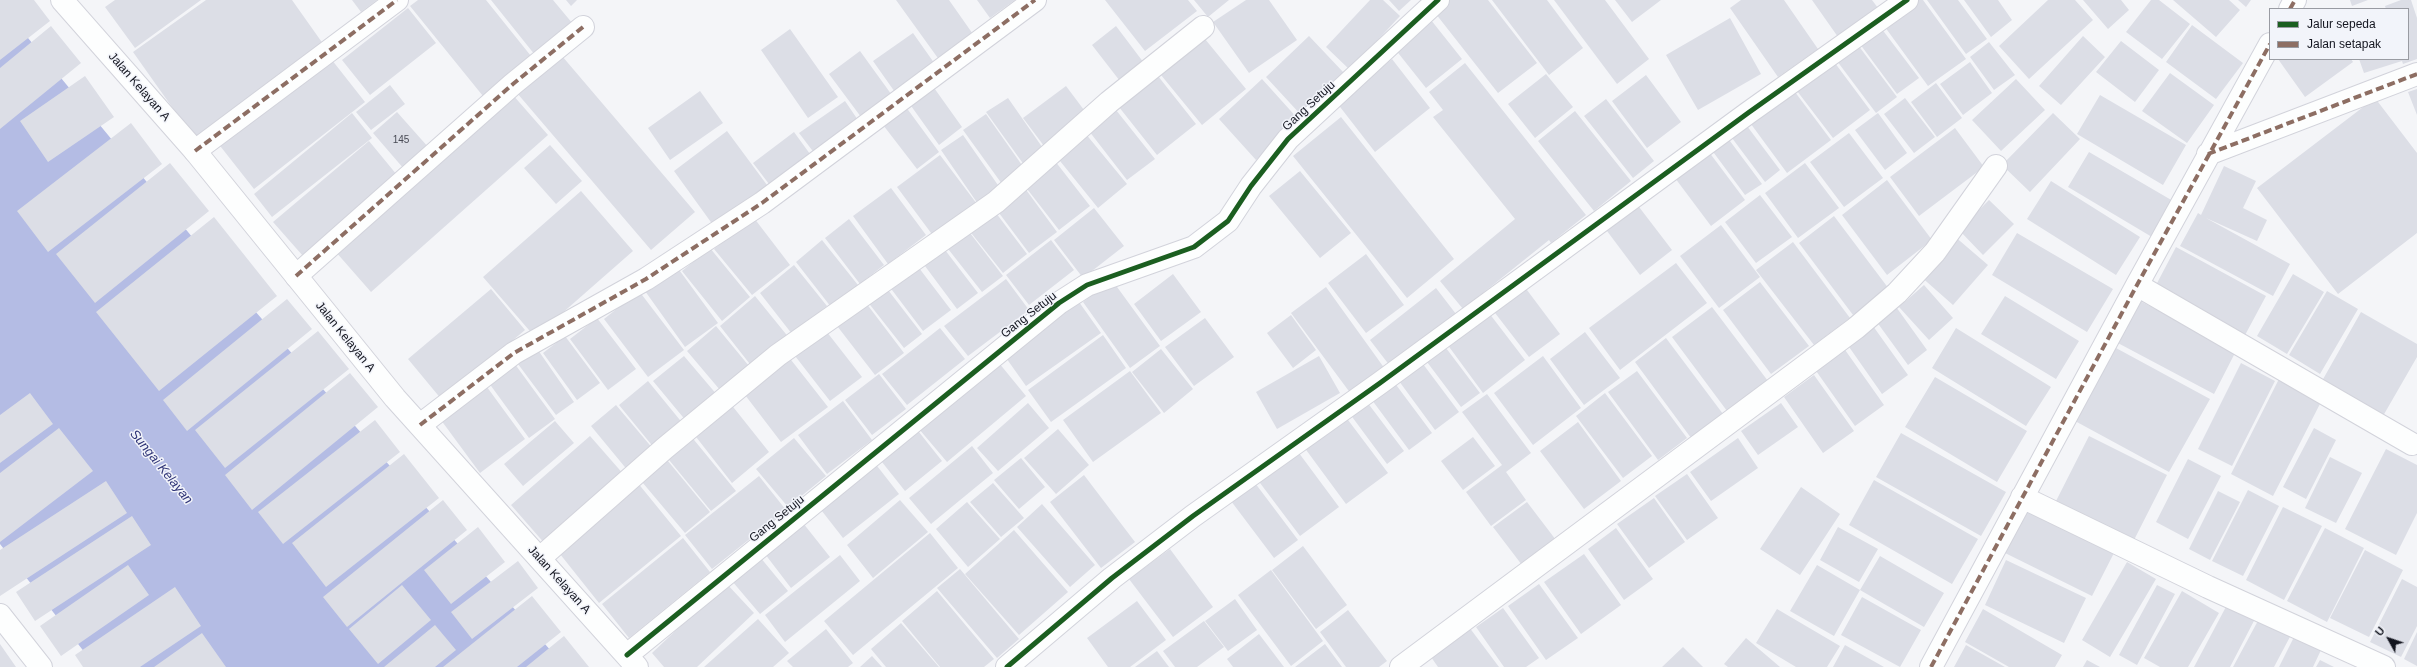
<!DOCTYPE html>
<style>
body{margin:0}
#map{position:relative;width:2417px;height:667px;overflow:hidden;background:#f4f5f8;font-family:Arial,sans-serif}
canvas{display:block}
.legend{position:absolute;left:2269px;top:8px;width:140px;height:52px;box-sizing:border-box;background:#f2f4fa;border:1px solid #999ba2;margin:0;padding:5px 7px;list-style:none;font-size:12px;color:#13151f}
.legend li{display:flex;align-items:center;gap:8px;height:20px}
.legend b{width:20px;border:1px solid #999ba2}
.north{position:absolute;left:2369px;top:619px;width:40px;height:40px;-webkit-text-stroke:3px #f2f4fa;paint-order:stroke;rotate:310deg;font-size:11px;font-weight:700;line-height:16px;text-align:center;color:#13151f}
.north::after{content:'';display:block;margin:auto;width:14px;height:18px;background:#13151f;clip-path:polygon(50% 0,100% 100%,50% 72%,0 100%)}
</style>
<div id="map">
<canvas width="2417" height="667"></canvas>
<ul class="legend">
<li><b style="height:5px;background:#1b5e20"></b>Jalur sepeda</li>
<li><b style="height:5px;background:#8d6e63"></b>Jalan setapak</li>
</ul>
<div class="north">U</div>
</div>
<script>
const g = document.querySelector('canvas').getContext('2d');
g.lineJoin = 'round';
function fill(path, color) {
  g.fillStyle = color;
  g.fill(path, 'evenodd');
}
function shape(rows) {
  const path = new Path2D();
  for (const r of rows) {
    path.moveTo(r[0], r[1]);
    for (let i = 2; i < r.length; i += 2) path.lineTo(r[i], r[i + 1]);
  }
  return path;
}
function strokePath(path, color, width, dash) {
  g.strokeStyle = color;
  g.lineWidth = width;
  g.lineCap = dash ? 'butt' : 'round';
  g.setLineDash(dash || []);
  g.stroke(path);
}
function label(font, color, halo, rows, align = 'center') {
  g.font = font + ' Arial,sans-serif';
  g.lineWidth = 3;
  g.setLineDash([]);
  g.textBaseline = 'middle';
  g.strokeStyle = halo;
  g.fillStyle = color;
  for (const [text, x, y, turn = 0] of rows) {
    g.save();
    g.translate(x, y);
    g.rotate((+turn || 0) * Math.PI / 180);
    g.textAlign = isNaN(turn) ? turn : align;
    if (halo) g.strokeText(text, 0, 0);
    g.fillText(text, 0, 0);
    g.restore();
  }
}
const water = shape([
 [0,4,221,272,565,667,96,667,0,544]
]);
const building = shape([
 [0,0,34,0,50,21,0,60],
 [115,0,201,0,135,48,105,7],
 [206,0,292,0,326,48,196,141,133,52],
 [352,0,377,0,361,12],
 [418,0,486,0,535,61,487,101,410,6],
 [491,0,553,0,573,24,535,55],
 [566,0,577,0,571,6],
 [896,0,949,0,975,37,940,61],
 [977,0,1015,0,990,18],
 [1105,0,1188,0,1197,11,1145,51],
 [1194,0,1229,0,1208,17],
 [1246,0,1269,0,1297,40,1249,73,1213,22],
 [1370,0,1383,0,1400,16,1350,70,1326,47],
 [1389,0,1411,0,1399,11],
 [1443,0,1488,0,1537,63,1498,93,1432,9],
 [1492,0,1547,0,1583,48,1549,75],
 [1554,0,1605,0,1649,59,1617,84],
 [1615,0,1661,0,1632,22],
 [1741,0,1784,0,1818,49,1778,77,1730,8],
 [1812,0,1872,0,1878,8,1838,37],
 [1914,0,1923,0,1966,59,1928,86,1882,23],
 [1927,0,1958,0,1987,39,1966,54],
 [1964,0,1998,0,2012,20,1991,37],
 [2048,0,2075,0,2093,20,2029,79,1999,46],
 [2083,0,2121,0,2129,10,2108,29],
 [2151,0,2159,0,2190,24,2162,59,2126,32],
 [2173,0,2229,0,2240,10,2216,37],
 [2238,0,2251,0,2246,7],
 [2350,0,2368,0,2352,6],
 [2401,0,2411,0,2417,18,2417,59,2403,64,2402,61,2364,73,2359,59,2408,59,2408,9,2386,9,2385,6],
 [408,8,436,43,370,95,342,60],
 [1730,18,1761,74,1698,110,1666,55],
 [1431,20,1462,59,1426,88,1395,49],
 [1878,24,1919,78,1897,94,1857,40],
 [2192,25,2243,63,2216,99,2166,62],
 [51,26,81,63,0,129,0,68],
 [1116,26,1147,67,1123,85,1092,45],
 [790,29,838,97,808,118,761,50],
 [913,33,937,67,897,95,873,61],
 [1309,36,1344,73,1301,115,1266,77],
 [2083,36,2105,57,2061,105,2039,86],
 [1205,39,1246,89,1202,125,1161,75],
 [1855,41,1897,97,1876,113,1834,57],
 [2121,41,2159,70,2135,102,2096,72],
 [1989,42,2015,75,1994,90,1970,57],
 [860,51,894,98,864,121,829,74],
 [328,55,365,102,254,189,217,142],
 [562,56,695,212,651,250,517,93],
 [1392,59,1430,108,1375,152,1337,103],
 [1832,59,1870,110,1833,138,1794,87],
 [2278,59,2351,59,2353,62,2305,97],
 [1970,62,1992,93,1963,115,1940,84],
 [1465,63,1586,215,1551,243,1549,240,1463,309,1440,281,1515,219,1433,117,1443,110,1429,92],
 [2170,73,2214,105,2187,143,2142,111],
 [1546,74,1573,107,1535,138,1508,104],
 [1646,75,1681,122,1647,148,1612,101],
 [85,76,114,117,48,162,20,121],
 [1158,76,1196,124,1157,155,1119,107],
 [1262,79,1299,120,1256,160,1219,119],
 [2016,79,2045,110,2001,151,1972,120],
 [1936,83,1962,118,1937,137,1911,102],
 [390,85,405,104,371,130,356,112],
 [932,85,962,127,939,145,909,103],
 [1066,86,1087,114,1044,146,1023,118],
 [1792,88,1831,140,1787,173,1748,120],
 [2417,89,2417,115,2408,92],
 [700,91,723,123,670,160,648,128],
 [512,94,548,135,371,292,335,251],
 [2100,95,2186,145,2163,185,2077,134],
 [1008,98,1047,154,1027,169,986,112],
 [1905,98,1935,137,1914,153,1884,114],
 [2375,98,2417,153,2417,233,2338,294,2257,188],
 [1606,99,1654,161,1633,178,1584,116],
 [845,101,860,123,815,154,799,133],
 [903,103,939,152,917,169,880,121],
 [1116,110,1155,159,1127,180,1089,131],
 [1575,111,1631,181,1594,211,1538,141],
 [397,112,429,148,404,169,373,133],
 [352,113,372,138,272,217,254,194],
 [1878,113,1907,153,1885,170,1855,130],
 [2053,113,2080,139,2030,192,2002,165],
 [986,114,1024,168,1002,184,963,130],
 [1341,117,1454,259,1407,298,1293,156],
 [131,123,162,164,48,252,17,211],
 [1747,126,1780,170,1765,182,1732,138],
 [1955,128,1984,167,1919,216,1890,177],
 [727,131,767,185,713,225,674,171],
 [794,132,810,154,769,184,753,163],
 [1085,133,1127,184,1098,208,1056,156],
 [1849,133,1883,178,1844,207,1810,162],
 [963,135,1000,188,978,204,941,150],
 [1727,137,1762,184,1745,195,1711,149],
 [369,141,397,175,303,256,273,222],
 [550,145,582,181,556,204,524,168],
 [1706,148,1745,200,1711,226,1672,174],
 [2089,152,2173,201,2152,237,2068,187],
 [940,155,977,204,934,237,897,187],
 [1055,161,1090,206,1059,230,1024,185],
 [170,163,209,211,95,303,56,254],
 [1805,163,1839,208,1798,238,1765,193],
 [2224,166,2256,181,2243,208,2267,220,2257,241,2206,218,2290,264,2273,296,2180,246,2198,213,2201,215],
 [1300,171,1351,233,1320,258,1269,196],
 [1887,180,1932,240,1887,275,1842,215],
 [2051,181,2140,237,2116,275,2027,219],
 [1024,187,1057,232,1029,253,996,209],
 [891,188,926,235,888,264,853,216],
 [581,191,633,251,535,337,483,277],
 [1760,195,1792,237,1756,263,1725,222],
 [1989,200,2014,224,1983,255,1959,230],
 [1636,203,1672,250,1640,275,1604,227],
 [1094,208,1124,246,1083,278,1054,240],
 [993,209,1027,254,1003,273,968,229],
 [1834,216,1889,289,1853,315,1799,243],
 [214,217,277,296,159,391,96,312],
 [754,218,790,265,752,295,714,249],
 [849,219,884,265,860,284,825,238],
 [1721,225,1760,277,1719,308,1680,256],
 [967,229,1003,276,982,292,945,245],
 [2017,233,2113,289,2087,332,1992,275],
 [1953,235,1988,265,1953,305,1919,275],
 [822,240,858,285,831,307,796,262],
 [1051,240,1074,270,1029,305,1006,275],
 [1793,242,1850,318,1814,345,1756,270],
 [942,246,978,293,957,309,922,262],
 [2176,247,2266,296,2244,337,2155,287],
 [710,248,750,297,722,321,682,271],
 [1366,254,1404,305,1366,333,1328,283],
 [1676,263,1707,303,1620,370,1589,328],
 [916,264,951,310,923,331,889,286],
 [794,265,827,306,792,334,760,293],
 [677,267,718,323,685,347,645,291],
 [1173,274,1201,312,1161,341,1134,304],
 [2293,274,2324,292,2287,354,2257,336],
 [1006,279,1029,310,968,356,944,326],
 [1112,280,1160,346,1130,368,1083,302],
 [1760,282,1809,346,1771,374,1723,310],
 [1924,285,1953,318,1929,340,1899,307],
 [885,286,922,334,904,348,867,301],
 [1524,286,1560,334,1529,357,1492,309],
 [1326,287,1385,369,1351,394,1291,313],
 [1436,288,1456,314,1390,366,1370,340],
 [491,289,525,330,442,400,408,359],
 [639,291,684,350,648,377,604,319],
 [2327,291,2358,309,2320,374,2289,355],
 [755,296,790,339,753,368,720,326],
 [2005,296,2079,341,2056,379,1981,334],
 [287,299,312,329,187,431,163,400],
 [863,299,904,353,875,375,834,322],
 [2138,300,2236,351,2214,394,2116,342],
 [1079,302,1101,333,1026,386,1004,355],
 [1894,304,1927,350,1908,365,1874,318],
 [1712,307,1771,385,1730,415,1672,337],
 [2361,312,2417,344,2417,357,2383,416,2322,381],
 [1489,313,1525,360,1483,393,1447,344],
 [1291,315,1316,350,1293,368,1267,333],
 [597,318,636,369,608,390,570,339],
 [1205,318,1234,357,1194,386,1165,347],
 [716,326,749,366,720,390,687,351],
 [1873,326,1908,375,1882,394,1847,344],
 [823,327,862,377,830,401,792,352],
 [940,328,965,359,907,405,882,374],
 [1956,328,2051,387,2026,426,1932,368],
 [318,331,349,369,225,468,195,430],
 [1585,332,1620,378,1584,405,1550,359],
 [1103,335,1126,368,1051,422,1028,390],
 [565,336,600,383,577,400,543,353],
 [1666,338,1726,418,1694,442,1635,362],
 [1443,344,1480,393,1461,407,1424,358],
 [1843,347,1884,405,1855,426,1814,368],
 [2116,348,2210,399,2169,472,2075,421],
 [1161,349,1193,389,1164,413,1132,372],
 [538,350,574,402,556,415,518,364],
 [684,356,718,396,687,422,653,381],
 [788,356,828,407,781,442,742,391],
 [1319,356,1340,393,1277,429,1256,392],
 [1543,356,1581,408,1533,445,1494,393],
 [512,360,555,419,529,438,486,379],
 [1420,360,1459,412,1435,430,1396,377],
 [999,363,1026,396,947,462,919,429],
 [2241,363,2275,381,2232,466,2198,449],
 [1130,371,1161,413,1093,462,1063,420],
 [1637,371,1687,438,1658,460,1608,392],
 [350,373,378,407,252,510,225,475],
 [879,374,906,409,872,435,845,400],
 [1814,375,1854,431,1823,453,1784,397],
 [2281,375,2324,396,2273,496,2231,474],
 [1935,377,2027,431,1997,482,1905,427],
 [1391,378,1432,433,1409,450,1369,396],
 [648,381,684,425,655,449,619,405],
 [484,383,525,439,480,473,438,416],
 [30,393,53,424,0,463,0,415],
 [1605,393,1652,456,1623,478,1576,416],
 [1487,394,1531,453,1506,472,1526,500,1491,526,1466,492,1502,465,1462,412],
 [1364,398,1404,451,1387,464,1347,410],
 [843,401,872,440,827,474,798,435],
 [730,403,769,452,732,483,693,433],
 [1028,403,1049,428,998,471,977,448],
 [1781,403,1798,427,1758,455,1741,431],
 [616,405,654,450,629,472,591,426],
 [1342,412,1388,473,1346,504,1301,443],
 [375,420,400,452,283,544,258,512],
 [555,421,574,443,523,486,504,464],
 [1578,422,1621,481,1584,509,1540,451],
 [915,427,942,461,905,491,878,457],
 [59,428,93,471,0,542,0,473],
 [2314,428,2336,440,2306,499,2283,487],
 [1058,429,1089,465,1056,494,1024,458],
 [1901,433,2006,492,1981,536,1876,477],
 [690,435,736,491,711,511,665,455],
 [590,436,625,476,546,545,511,505],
 [2089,436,2167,475,2134,540,2056,501],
 [1473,437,1495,466,1463,490,1441,461],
 [794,438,826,476,788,507,756,469],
 [1738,438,1758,468,1711,501,1690,472],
 [1293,445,1339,507,1300,536,1254,475],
 [972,446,993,473,931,524,909,498],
 [2386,449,2417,465,2417,513,2396,555,2345,529],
 [404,454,439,498,326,587,292,543],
 [663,455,710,512,685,533,637,476],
 [2330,457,2362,473,2336,523,2305,508],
 [1021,458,1045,487,1019,509,994,480],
 [2188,459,2221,476,2188,539,2156,522],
 [874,462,899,494,843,538,818,506],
 [1687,474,1718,518,1687,540,1655,496],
 [1084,475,1135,542,1101,568,1050,502],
 [759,476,786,510,712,569,685,535],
 [1874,480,1978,539,1952,584,1849,525],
 [106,481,127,513,0,596,0,550],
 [637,482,681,536,599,603,556,549],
 [993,483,1024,518,1001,537,970,502],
 [1255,483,1298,540,1274,558,1231,501],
 [1801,487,1840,514,1800,575,1760,549],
 [2248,490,2279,506,2243,576,2212,561],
 [2218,491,2240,502,2210,560,2189,549],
 [1654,498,1685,542,1649,568,1617,524],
 [443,500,467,530,347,627,323,597],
 [900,500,928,532,873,578,847,545],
 [967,502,1000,539,968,567,936,529],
 [1527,502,1559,544,1525,569,1493,527],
 [1042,504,1095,565,1070,587,1017,527],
 [2024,506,2115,551,2092,596,2001,551],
 [2283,507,2322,526,2284,600,2246,580],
 [132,516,151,545,35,621,16,592],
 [803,523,830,557,791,588,765,554],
 [478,527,505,562,451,604,424,570],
 [1838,527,1878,549,1859,582,1820,560],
 [1616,528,1653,579,1624,600,1588,549],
 [2325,528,2364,548,2327,622,2287,601],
 [1014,530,1068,592,1019,635,965,574],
 [930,533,958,568,853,655,824,621],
 [683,538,710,572,629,638,602,604],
 [1303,546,1347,605,1316,629,1272,570],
 [1170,549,1213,607,1173,637,1129,579],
 [2365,550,2403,570,2369,637,2330,618],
 [1584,554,1621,605,1581,634,1544,582],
 [840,555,860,581,785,642,765,615],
 [1880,556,1944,593,1924,627,1860,590],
 [760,557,788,591,760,614,732,581],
 [2006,560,2086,598,2064,643,1985,605],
 [518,561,538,588,472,639,451,612],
 [2127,562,2156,579,2110,657,2082,640],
 [128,565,149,595,61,656,40,626],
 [1817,565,1860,590,1834,636,1790,611],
 [960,569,1019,639,997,658,937,588],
 [1271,570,1323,641,1291,666,1238,595],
 [2402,579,2417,587,2417,626,2401,657,2370,642],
 [726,583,754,613,697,667,664,667,652,653],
 [1539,584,1578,638,1546,660,1508,606],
 [402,585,431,620,378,664,349,629],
 [2157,585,2175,594,2137,665,2119,655],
 [175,587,201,626,140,667,83,667,75,655],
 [937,591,994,659,984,667,940,667,902,621],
 [2182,591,2219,613,2188,667,2160,667,2144,658],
 [532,596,561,632,517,667,443,667],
 [1862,597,1921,630,1900,667,1841,635],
 [1235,599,1257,630,1228,651,1205,621],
 [1137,601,1166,640,1130,667,1108,667,1087,638],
 [2228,603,2256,617,2230,667,2194,667],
 [1503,608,1539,658,1526,667,1504,667,1476,627],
 [1777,609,1840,646,1827,667,1796,667,1756,643],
 [1983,609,2062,655,2055,667,2009,667,1965,642],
 [1348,610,1387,661,1379,667,1346,667,1320,632],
 [2260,617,2292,633,2274,667,2233,667],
 [758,619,789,653,773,667,704,667],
 [1204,621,1224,647,1197,667,1175,667,1163,651],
 [901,623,939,667,886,667,871,649],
 [435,625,456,650,435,667,384,667],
 [1469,627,1499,667,1438,667,1431,657],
 [826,629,853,663,848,667,793,667,787,661],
 [2417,632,2417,666,2404,659],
 [202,633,226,667,154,667],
 [1259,634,1284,667,1233,667,1227,659],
 [564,636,589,667,526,667],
 [2294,637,2321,650,2313,667,2279,667],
 [1746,638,1780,667,1728,667,1724,664],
 [0,644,16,667,0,667],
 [1325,644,1342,667,1295,667],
 [1845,645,1884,667,1833,667],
 [1966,645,2005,667,1954,667],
 [1683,647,1703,667,1662,667],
 [1157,651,1169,667,1135,667],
 [872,656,882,667,860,667],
 [2087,660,2100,667,2083,667],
 [2320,660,2334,667,2316,667]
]);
const street = shape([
 [2290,9,2295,0],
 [195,151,397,0],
 [2208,154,2417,74],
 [296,276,513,84,583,27],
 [2137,285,2412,444],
 [420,425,514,353,646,279,762,203,1035,0],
 [2022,497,2208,587,2384,667],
 [540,558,665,448,778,355,996,202,1109,102,1203,27],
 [627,655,1059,303,1087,285,1194,247,1228,221,1251,186,1288,139,1438,0],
 [1007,667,1112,578,1193,516,1380,383,1748,113,1907,0],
 [1401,667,1856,328,1897,293,1935,252,1996,166],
 [1931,667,2137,285,2270,44]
]);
const secondary = shape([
 [62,0,195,151,395,398,637,667],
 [0,615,41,667]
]);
const quiet = shape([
 [2290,9,2295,0],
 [195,151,397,0],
 [2208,154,2417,74],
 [296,276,513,84,583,27],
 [420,425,514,353,646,279,762,203,1035,0],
 [1931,667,2137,285,2270,44]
]);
const cycleway = shape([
 [627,655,1059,303,1087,285,1194,247,1228,221,1251,186,1288,139,1438,0],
 [1007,667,1112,578,1193,516,1380,383,1748,113,1907,0]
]);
const numberNames = [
 ["145",401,140]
];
const streetNames = [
 ["Jalan Kelayan A",139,87,49],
 ["Gang Setuju",1309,106,-43],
 ["Gang Setuju",1029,315,-38],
 ["Jalan Kelayan A",345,337,51],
 ["Gang Setuju",777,519,-39],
 ["Jalan Kelayan A",559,580,48]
];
const waterNames = [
 ["Sungai Kelayan",161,467,51]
];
fill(water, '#b4bce4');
fill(building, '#dcdee6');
strokePath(street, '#d2d3db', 24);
strokePath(secondary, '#d2d3db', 24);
strokePath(street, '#fdfefe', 22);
strokePath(secondary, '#fdfefe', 22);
strokePath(quiet, '#8d6e63', 4, [8, 4]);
strokePath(cycleway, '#1b5e20', 5);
label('10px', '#484a54', null, numberNames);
label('12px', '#13151f', '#f2f4fa', streetNames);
label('italic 13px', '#313678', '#f2f4fa', waterNames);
</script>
